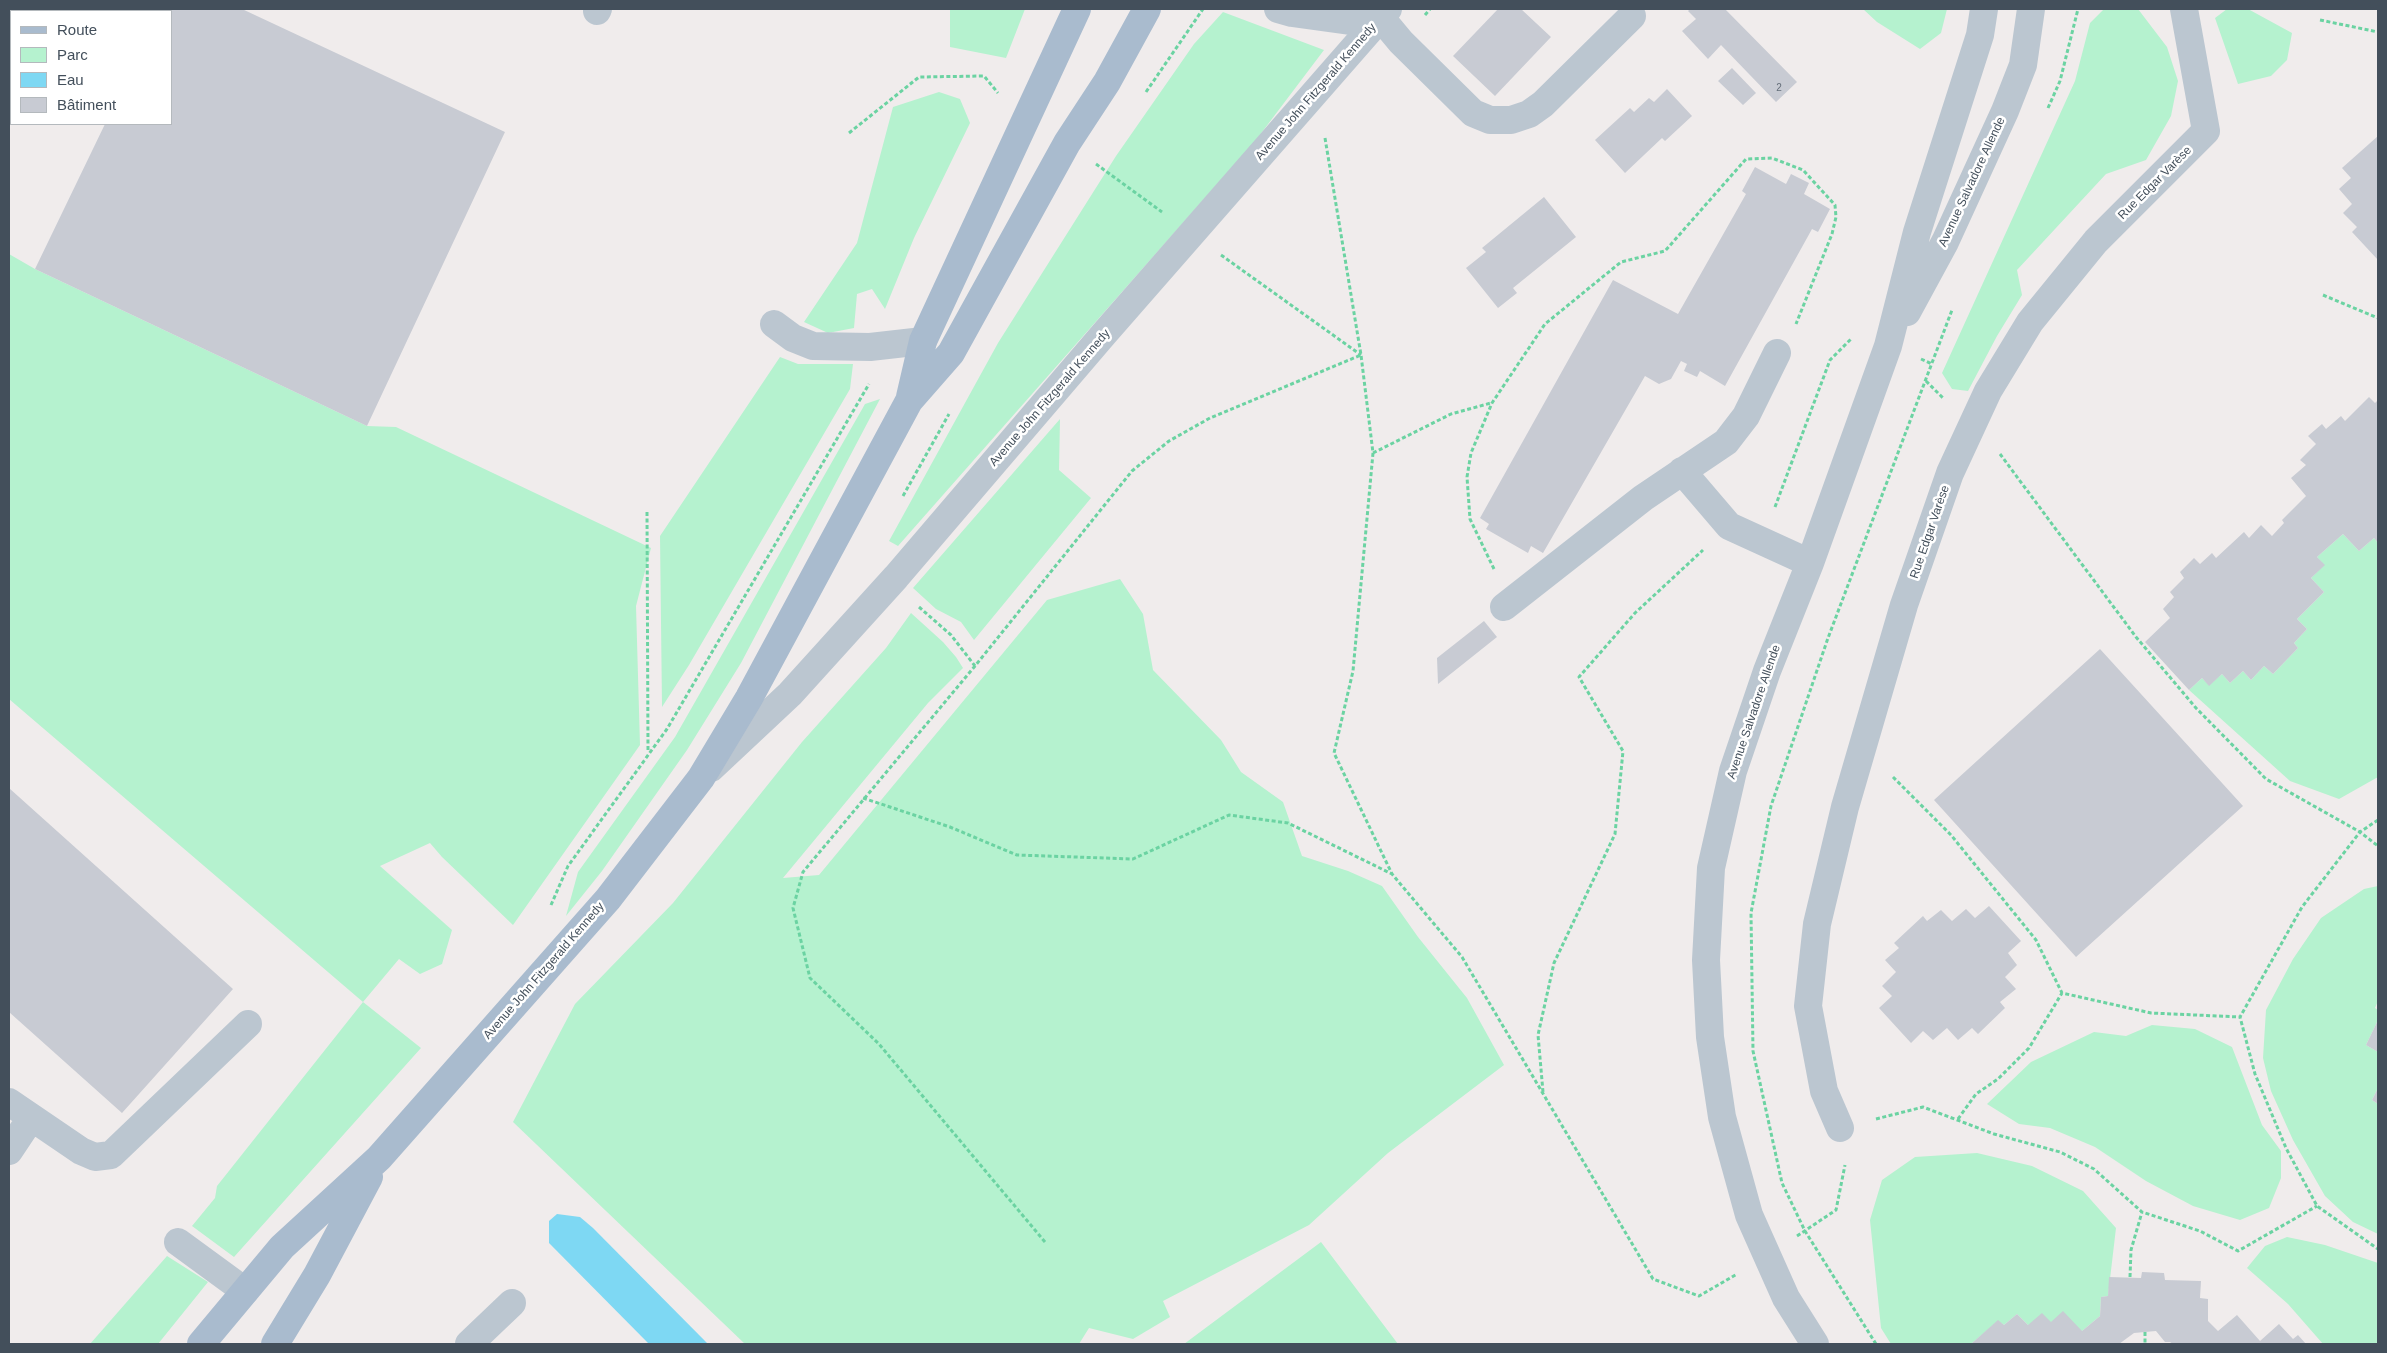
<!DOCTYPE html>
<meta charset="utf-8">
<style>
body{margin:0}
#map{position:relative;width:2387px;height:1353px;overflow:hidden;background:#f0ecec;font-family:Arial,sans-serif}
canvas{display:block}
.frame{position:absolute;inset:0;border:10px solid #434f5b;pointer-events:none}
.legend{position:absolute;left:10px;top:10px;width:162px;height:115px;box-sizing:border-box;background:#fff;border:1px solid #b4b9bd;margin:0;padding:6px 9px;list-style:none;font-size:15px;color:#434f5b}
.legend li{display:flex;align-items:center;gap:10px;height:25px}
.legend b{width:25px;border:1px solid #b4b9bd}
</style>
<div id="map">
<canvas width="2387" height="1353"></canvas>
<div class="frame"></div>
<ul class="legend">
<li><b style="height:6px;background:#a9bbce"></b>Route</li>
<li><b style="height:14px;background:#b5f2cf"></b>Parc</li>
<li><b style="height:14px;background:#7ed8f3"></b>Eau</li>
<li><b style="height:14px;background:#c8cbd3"></b>Bâtiment</li>
</ul>
</div>
<script>
const g = document.querySelector('canvas').getContext('2d');
g.lineJoin = 'round';
function fill(path, color) {
  g.fillStyle = color;
  g.fill(path, 'evenodd');
}
function shape(rows) {
  const path = new Path2D();
  for (const r of rows) {
    path.moveTo(r[0], r[1]);
    for (let i = 2; i < r.length; i += 2) path.lineTo(r[i], r[i + 1]);
  }
  return path;
}
function strokePath(path, color, width, dash) {
  g.strokeStyle = color;
  g.lineWidth = width;
  g.lineCap = dash ? 'butt' : 'round';
  g.setLineDash(dash || []);
  g.stroke(path);
}
function label(font, color, halo, rows, align = 'center') {
  g.font = font + ' Arial,sans-serif';
  g.lineWidth = 5;
  g.setLineDash([]);
  g.textBaseline = 'middle';
  g.strokeStyle = halo;
  g.fillStyle = color;
  for (const [text, x, y, turn = 0] of rows) {
    g.save();
    g.translate(x, y);
    g.rotate((+turn || 0) * Math.PI / 180);
    g.textAlign = isNaN(turn) ? turn : align;
    if (halo) g.strokeText(text, 0, 0);
    g.fillText(text, 0, 0);
    g.restore();
  }
}
const green = shape([
 [9,9,44,9,47,11,11,11,11,79,9,82],
 [950,9,1025,9,1006,58,950,47],
 [1863,9,1947,9,1941,33,1920,49,1877,22],
 [2104,9,2138,9,2167,47,2178,81,2171,116,2146,160,2106,174,2017,270,2022,295,1997,336,1968,391,1952,389,1942,373,2075,81,2090,23],
 [2227,9,2248,9,2292,33,2287,60,2271,76,2238,84,2215,18],
 [1223,12,1324,50,1256,140,898,546,889,541,998,343,1116,156,1194,44],
 [939,92,960,99,970,123,914,238,885,309,872,289,857,294,854,328,828,333,804,322,857,243,893,107],
 [9,254,35,269,367,426,396,427,651,548,636,606,640,745,513,925,442,857,430,843,380,866,452,930,442,964,420,974,399,959,363,1002,421,1048,234,1257,192,1226,215,1198,217,1186,363,1002,9,699],
 [780,357,798,364,853,364,850,389,689,665,662,707,660,536],
 [880,399,741,663,687,750,602,871,566,916,578,872,675,737,865,404],
 [1060,419,1059,470,1091,498,974,640,961,622,936,609,913,588],
 [2343,534,2359,551,2374,538,2378,543,2378,777,2339,799,2290,781,2189,690,2202,678,2209,685,2222,674,2230,683,2243,671,2251,680,2264,666,2273,674,2298,648,2294,643,2307,629,2297,619,2324,592,2311,578,2324,565,2317,557],
 [1120,579,1143,614,1153,670,1221,740,1241,772,1283,802,1302,856,1348,871,1382,886,1418,937,1467,998,1504,1065,1388,1153,1309,1225,1163,1301,1170,1317,1133,1339,1089,1328,1079,1344,745,1344,513,1122,575,1004,673,903,802,742,886,648,911,613,943,642,956,657,963,668,928,703,783,878,819,875,1047,600],
 [2378,886,2378,1001,2375,1008,2378,1010,2378,1020,2366,1045,2378,1052,2378,1088,2372,1100,2378,1104,2378,1234,2353,1222,2325,1196,2293,1140,2271,1091,2263,1058,2266,1010,2293,959,2321,918,2364,889],
 [2152,1025,2195,1029,2232,1047,2262,1125,2281,1151,2281,1178,2269,1208,2240,1220,2193,1206,2146,1181,2095,1147,2050,1128,2019,1124,1987,1104,2031,1062,2094,1032,2126,1036],
 [1977,1153,2032,1166,2083,1191,2116,1228,2108,1296,2101,1297,2100,1316,2082,1331,2051,1322,2028,1325,2017,1314,2004,1325,1998,1321,1971,1344,1891,1344,1881,1328,1870,1220,1882,1180,1915,1157],
 [2287,1237,2325,1245,2378,1263,2378,1344,2323,1344,2288,1304,2247,1268,2265,1246],
 [1321,1242,1398,1344,1184,1344],
 [167,1256,208,1282,158,1344,90,1344]
]);
const water = shape([
 [557,1214,580,1217,593,1228,708,1344,649,1344,549,1243,549,1221]
]);
const building = shape([
 [159,9,242,9,505,132,367,426,35,269,105,124,171,124,171,11,158,11],
 [1498,9,1521,9,1551,37,1495,96,1453,56],
 [1690,9,1725,9,1797,82,1776,102,1721,45,1708,59,1682,31,1696,19,1688,11],
 [1732,68,1756,93,1743,105,1718,81],
 [1667,89,1692,116,1665,141,1662,138,1625,173,1595,140,1630,108,1634,112,1649,98,1654,102],
 [2378,136,2378,260,2352,232,2357,227,2343,213,2352,204,2339,189,2351,178,2342,168],
 [1755,167,1786,184,1791,174,1809,183,1804,194,1830,209,1818,232,1812,229,1725,386,1700,371,1697,377,1684,371,1687,364,1681,361,1671,379,1659,384,1645,376,1543,553,1531,546,1528,553,1486,529,1489,524,1480,518,1613,280,1678,314,1746,194,1742,191],
 [1544,197,1576,237,1513,288,1517,293,1498,308,1466,268,1486,252,1482,248],
 [2369,397,2375,403,2378,400,2378,543,2374,538,2359,551,2343,534,2317,557,2325,565,2311,578,2324,592,2297,619,2307,629,2294,643,2298,648,2273,674,2264,666,2251,680,2243,671,2230,683,2222,674,2209,686,2202,678,2189,690,2145,642,2170,618,2163,609,2174,597,2170,592,2184,578,2180,572,2194,558,2200,564,2212,553,2216,558,2244,532,2249,538,2261,525,2272,536,2284,523,2282,520,2306,496,2291,478,2306,465,2300,460,2316,444,2308,436,2322,424,2326,429,2341,416,2345,421],
 [1484,621,1497,637,1438,684,1437,658],
 [2100,649,2243,806,2076,957,1934,800],
 [9,788,233,989,122,1113,9,1012],
 [1989,906,2021,941,2008,953,2017,965,2005,977,2016,989,2000,1002,2005,1008,1978,1034,1972,1028,1958,1040,1947,1028,1933,1040,1923,1031,1911,1043,1879,1008,1892,996,1882,986,1896,972,1885,960,1899,948,1894,943,1923,916,1927,921,1941,910,1952,921,1966,909,1975,918],
 [2378,1020,2378,1052,2366,1045],
 [2378,1088,2378,1104,2372,1100],
 [2142,1272,2164,1273,2165,1280,2201,1281,2200,1298,2208,1299,2208,1321,2218,1331,2237,1315,2260,1341,2279,1324,2293,1339,2298,1335,2306,1344,2173,1344,2170,1342,2165,1342,2156,1331,2134,1333,2119,1344,1971,1344,1998,1320,2004,1325,2017,1314,2028,1325,2042,1313,2051,1322,2063,1311,2082,1331,2100,1316,2101,1297,2108,1296,2109,1277,2141,1278]
]);
const path = shape([
 [1425,15,1430,9],
 [2320,20,2378,32],
 [1146,92,1203,9],
 [2048,108,2060,81,2078,9],
 [849,133,919,77,984,76,998,93],
 [1325,138,1361,355,1373,453,1353,671,1334,753,1392,874,1462,957,1653,1279,1699,1296,1737,1274],
 [1096,164,1162,212],
 [1221,255,1361,355],
 [2323,295,2378,318],
 [1921,359,1932,364],
 [1926,381,1943,398],
 [1373,453,1451,414,1491,403],
 [2000,454,2136,637,2196,708,2266,779,2360,832,2378,846],
 [903,496,949,414],
 [1775,507,1830,360,1851,339],
 [647,512,648,751],
 [1494,569,1470,519,1467,477,1471,453,1492,403,1545,324,1621,262,1665,251,1746,159,1772,158,1803,170,1835,205,1836,217,1832,234,1796,324],
 [919,607,951,635,975,666],
 [1893,777,1951,835,2036,940,2062,993,2151,1013,2240,1017],
 [863,798,950,827,1017,855,1133,859,1229,815,1288,823,1392,874],
 [2378,820,2360,832,2302,907,2240,1017,2255,1074,2286,1148,2317,1206,2378,1249],
 [551,905,568,866,667,729,869,384],
 [1543,1092,1538,1035,1554,963,1615,834,1623,751,1579,677,1635,613,1703,550],
 [1876,1119,1923,1107,1994,1134,2060,1152,2094,1169,2142,1212,2200,1231,2238,1251,2317,1206],
 [1958,1119,1976,1094,1998,1079,2029,1048,2062,993],
 [1797,1236,1836,1210,1845,1165],
 [1045,1242,879,1044,810,978,793,908,803,872,975,666,1132,471,1169,441,1210,418,1361,355],
 [2130,1277,2131,1250,2142,1212],
 [2145,1332,2145,1344],
 [1876,1344,1805,1231,1782,1183,1753,1051,1751,913,1771,806,1828,638,1952,310]
]);
const minor = shape([
 [1278,9,1292,13,1350,21,1381,18],
 [597,11,598,9],
 [1381,18,1401,42,1473,113,1490,120,1511,120,1529,114,1543,104,1632,16],
 [1907,312,1945,242,2005,111,2023,65,2031,9],
 [774,324,793,338,813,346,870,347,923,341],
 [1682,471,1729,526,1810,563],
 [1504,607,1643,498,1726,442,1746,416,1777,353],
 [711,768,790,694,896,577,1103,335,1388,9],
 [9,1102,81,1151,95,1157,111,1155,248,1024],
 [1840,1128,1824,1091,1808,1006,1817,924,1845,807,1904,605,1950,473,1988,391,2030,322,2096,241,2206,131,2184,9],
 [9,1151,31,1118],
 [178,1242,245,1291],
 [469,1344,512,1303],
 [1815,1344,1786,1298,1749,1215,1722,1117,1710,1037,1706,960,1711,868,1733,771,1767,671,1810,563,1888,346,1917,232,1980,35,1984,9]
]);
const major = shape([
 [910,397,923,341,1077,9],
 [201,1344,282,1247,379,1158,608,899,701,778,749,698,909,401,951,353,1067,143,1107,82,1147,9],
 [275,1344,317,1275,369,1177]
]);
const numberNames = [
 ["2",1779,88]
];
const streetNames = [
 ["Avenue John Fitzgerald Kennedy",1316,92,-49],
 ["Avenue Salvadore Allende",1972,182,-65],
 ["Rue Edgar Varèse",2155,183,-45],
 ["Avenue John Fitzgerald Kennedy",1050,398,-49],
 ["Rue Edgar Varèse",1930,532,-71],
 ["Avenue Salvadore Allende",1754,712,-71],
 ["Avenue John Fitzgerald Kennedy",544,971,-49]
];
fill(green, '#b5f2cf');
fill(water, '#7ed8f3');
fill(building, '#c8cbd3');
strokePath(path, '#6bd3a2', 3, [4, 2.5]);
strokePath(minor, '#bbc6d0', 28);
strokePath(major, '#a9bbce', 28);
label('10px', '#646e79', null, numberNames);
label('12px', '#434f5b', '#fff', streetNames);
</script>
